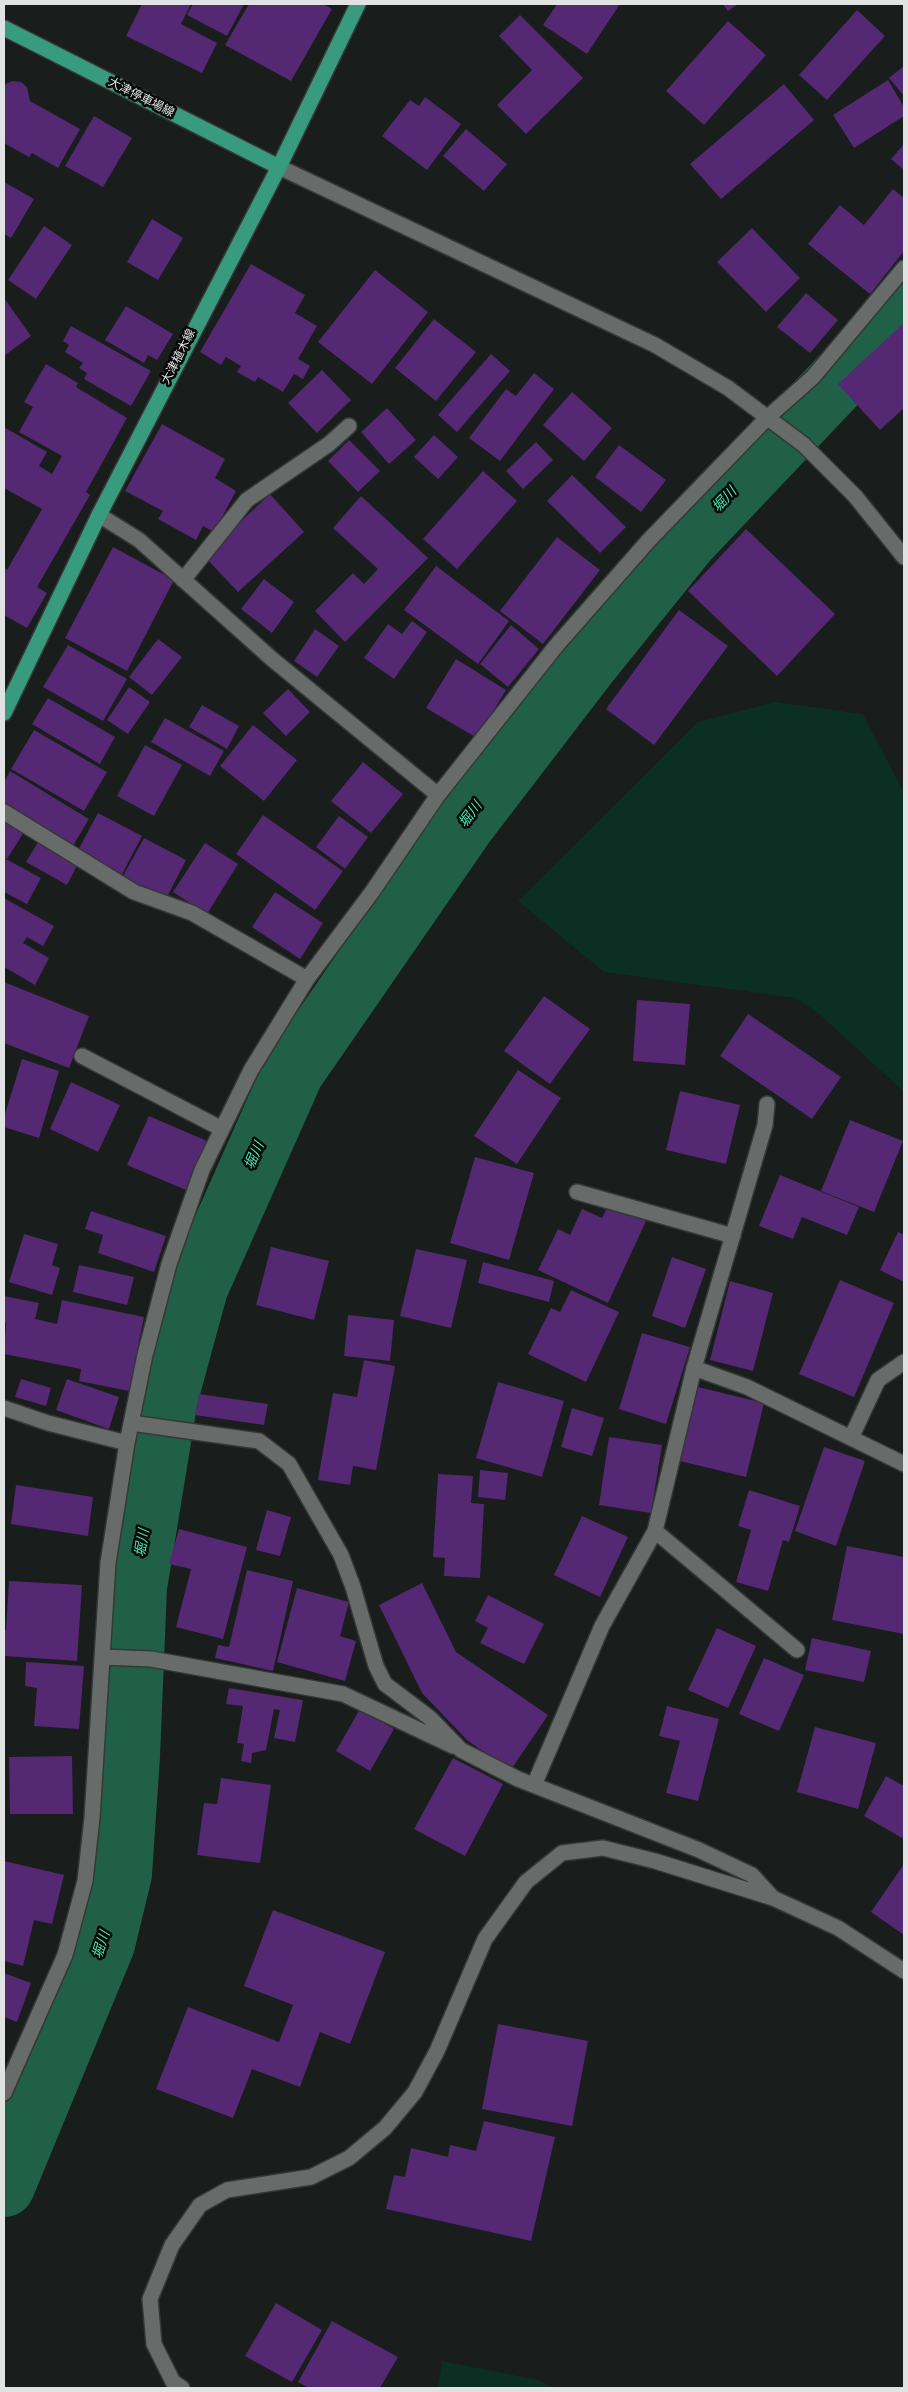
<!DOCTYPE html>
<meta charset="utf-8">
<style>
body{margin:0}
#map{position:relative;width:908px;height:2392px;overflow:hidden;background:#191d1b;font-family:Roboto,sans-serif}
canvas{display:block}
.frame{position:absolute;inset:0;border:5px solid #e0e3e2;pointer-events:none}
</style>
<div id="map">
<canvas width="908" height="2392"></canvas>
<div class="frame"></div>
</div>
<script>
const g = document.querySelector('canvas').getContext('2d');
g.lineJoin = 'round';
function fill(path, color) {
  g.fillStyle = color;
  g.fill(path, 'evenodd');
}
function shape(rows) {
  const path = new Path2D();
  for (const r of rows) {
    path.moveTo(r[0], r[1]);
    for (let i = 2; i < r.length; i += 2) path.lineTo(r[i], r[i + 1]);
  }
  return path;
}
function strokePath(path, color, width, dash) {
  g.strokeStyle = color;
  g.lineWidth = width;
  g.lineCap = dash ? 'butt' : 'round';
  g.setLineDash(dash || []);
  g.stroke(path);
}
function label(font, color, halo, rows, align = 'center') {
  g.font = font + ' Roboto,"Noto Sans JP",sans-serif';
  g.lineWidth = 5;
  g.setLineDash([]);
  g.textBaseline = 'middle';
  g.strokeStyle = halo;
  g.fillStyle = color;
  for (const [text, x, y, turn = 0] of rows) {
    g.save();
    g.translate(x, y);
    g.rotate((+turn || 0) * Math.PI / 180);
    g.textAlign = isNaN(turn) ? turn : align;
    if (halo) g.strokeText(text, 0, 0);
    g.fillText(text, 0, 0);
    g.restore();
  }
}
const green = shape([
 [775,702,863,714,904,793,904,1092,818,1013,796,998,604,972,518,901,698,722],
 [442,2361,539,2380,553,2388,438,2388]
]);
const river = shape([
 [4,2186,104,1944,121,1874,129,1756,136,1587,167,1398,197,1288,293,1072,465,823,590,660,686,541,904,311]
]);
const building = shape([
 [142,4,191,4,181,24,217,43,202,73,126,36],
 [193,4,244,4,227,36,187,15],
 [249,4,323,4,332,9,291,81,225,45],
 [557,4,620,4,587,54,543,25],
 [723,4,738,4,728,11],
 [857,10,885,36,827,100,799,75],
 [520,15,583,78,526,134,497,105,532,70,499,36],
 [728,21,766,55,704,125,666,91],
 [904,66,904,96,889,78],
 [888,80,904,107,904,116,854,148,833,115],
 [12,81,21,82,27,87,30,101,80,129,58,168,32,153,29,157,4,143,4,85],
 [784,84,814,120,721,199,690,164],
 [425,97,461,124,427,170,382,136,410,100,419,106],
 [94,116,132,138,103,187,65,166],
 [466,129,507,164,484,191,443,156],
 [904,144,904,170,891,159],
 [4,182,34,199,11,238,4,234],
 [893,189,904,198,904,251,870,294,808,244,840,205,864,225],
 [152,219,183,238,158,280,127,262],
 [44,226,72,245,36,299,8,280],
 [752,228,800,278,766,312,717,262],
 [251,264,305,295,295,313,317,326,298,359,310,366,303,379,294,374,283,392,258,377,255,382,237,372,241,366,226,357,221,365,200,352],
 [375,270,428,312,372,384,318,342],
 [806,293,838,320,810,353,777,327],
 [4,298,31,336,4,356],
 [126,306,173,334,157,360,148,355,144,363,105,340],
 [434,319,476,352,436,401,395,368],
 [904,323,904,408,880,430,838,384],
 [71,326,151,371,131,406,84,379,87,373,79,368,83,363,65,352,69,345,63,341],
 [491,354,510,371,457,432,438,415],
 [46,364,78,383,76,387,127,418,86,492,90,495,37,587,47,593,27,628,4,615,4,567,7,570,42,509,4,488,4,427,47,452,39,466,52,474,62,456,19,432,33,407,24,402],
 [322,370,351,400,317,433,288,403],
 [534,373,554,389,500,461,469,438,506,389,516,396],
 [572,392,612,428,584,461,543,425],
 [387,408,416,440,389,464,361,432],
 [162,424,225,459,215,478,236,491,214,532,203,526,196,540,158,519,163,511,125,491],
 [434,435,458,457,438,479,414,457],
 [349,440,380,471,358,492,328,461],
 [536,442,553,460,523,489,506,471],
 [619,445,666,480,641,512,595,477],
 [483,471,517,501,457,569,423,539],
 [572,475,626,527,600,553,547,501],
 [270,494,304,532,238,592,204,556],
 [361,496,428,558,345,642,315,611,353,573,364,584,378,569,333,528],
 [746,529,835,614,777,676,688,591],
 [557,537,600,570,543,644,500,611],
 [113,547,174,580,127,671,65,638],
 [436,566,509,621,478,664,404,610],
 [264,579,294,602,272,633,241,609],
 [679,610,728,646,654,745,606,709],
 [412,621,427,632,394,679,364,658,388,624,402,634],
 [511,625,539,649,508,687,480,664],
 [315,629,339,646,317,677,294,661],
 [158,639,182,657,152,695,129,677],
 [68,645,127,679,103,721,43,687],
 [456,659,506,690,477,738,426,708],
 [129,687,150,702,128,734,107,720],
 [288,689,310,712,286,736,263,713],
 [48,698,115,737,100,764,32,724],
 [202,705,239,726,227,749,189,727],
 [165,718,224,751,210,776,151,742],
 [253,725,297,760,264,801,220,766],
 [34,730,107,772,84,811,11,769],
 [145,745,182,765,154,816,117,796],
 [363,762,403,794,371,833,331,801],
 [10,771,89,819,71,849,4,808,4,782],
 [98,813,142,836,120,878,76,854],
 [4,815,26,829,7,859,4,857],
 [263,815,343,871,315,910,236,854],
 [339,816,368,837,345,869,316,847],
 [144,838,186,860,166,899,123,876],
 [40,839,79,862,67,885,26,862],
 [205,843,238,864,207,914,173,892],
 [4,858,41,878,27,904,4,892],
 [275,892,323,923,300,959,252,927],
 [4,898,54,926,43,946,27,937,23,943,49,958,35,985,4,967],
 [4,982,89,1016,69,1068,4,1043],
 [544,996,590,1029,550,1084,504,1051],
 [637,1000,690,1004,685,1065,633,1061],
 [748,1014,841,1077,812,1119,720,1056],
 [22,1059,59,1071,39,1138,4,1127,4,1117],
 [518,1070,561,1098,517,1164,474,1136],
 [71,1082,120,1105,98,1152,50,1129],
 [680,1091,740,1105,726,1164,666,1150],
 [149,1116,207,1141,186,1190,127,1165],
 [850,1120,903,1141,874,1212,821,1191],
 [475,1157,534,1173,509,1260,450,1243],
 [780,1175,859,1207,847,1235,802,1217,793,1239,759,1226],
 [609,1204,646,1221,608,1303,538,1270,558,1229,570,1235,582,1209,602,1218],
 [91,1211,166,1236,154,1272,98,1253,103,1235,85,1229],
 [898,1232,904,1235,904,1282,880,1270],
 [24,1234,58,1244,52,1265,60,1268,52,1295,9,1282],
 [271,1247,329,1261,314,1320,256,1305],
 [416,1249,467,1260,451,1328,400,1316],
 [672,1257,706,1269,685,1328,652,1316],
 [483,1262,554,1281,549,1302,478,1283],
 [79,1265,134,1277,127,1305,73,1292],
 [840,1280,894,1303,854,1397,799,1374],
 [730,1281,773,1293,753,1371,710,1360],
 [571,1290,619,1312,586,1382,528,1354,551,1308,560,1312],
 [4,1296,39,1303,35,1319,57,1324,62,1300,144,1317,129,1391,79,1381,81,1369,4,1354,6,1323,4,1323],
 [348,1315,394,1320,390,1361,344,1356],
 [642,1333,690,1347,666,1424,619,1409],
 [364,1360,395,1366,376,1470,353,1466,350,1485,318,1480,333,1393,357,1397],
 [21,1379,51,1388,46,1406,15,1397],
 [67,1379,119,1397,109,1429,56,1410],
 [498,1382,564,1401,542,1477,476,1458],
 [698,1387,764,1403,746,1477,680,1461],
 [199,1394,268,1404,264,1425,195,1415],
 [572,1408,604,1418,592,1456,561,1447],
 [609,1437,662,1445,651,1513,599,1505],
 [824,1447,865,1461,836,1546,795,1531],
 [480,1470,508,1473,505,1500,478,1497],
 [438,1474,473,1476,471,1503,484,1504,480,1578,444,1576,445,1558,433,1557],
 [16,1485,93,1497,88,1536,11,1524],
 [749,1490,800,1506,789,1542,783,1540,768,1591,736,1582,751,1530,738,1526],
 [267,1510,291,1517,280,1556,256,1550],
 [582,1516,628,1537,600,1597,554,1575],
 [179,1529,247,1547,223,1639,176,1627,191,1569,169,1564],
 [847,1546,904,1557,904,1634,832,1620],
 [247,1570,293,1581,273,1671,215,1658,218,1645,229,1647],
 [9,1581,82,1585,77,1661,4,1656,4,1630,6,1630],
 [422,1583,456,1652,548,1715,510,1771,467,1740,422,1693,379,1605],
 [297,1588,349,1602,340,1636,356,1641,345,1681,277,1662],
 [488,1595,544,1624,524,1664,480,1643,488,1628,475,1621],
 [717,1628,756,1646,728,1708,688,1690],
 [812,1638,871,1651,864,1682,805,1670],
 [764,1658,804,1675,779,1731,739,1714],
 [26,1662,84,1666,79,1729,34,1726,37,1688,25,1686],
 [229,1688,303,1700,295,1742,274,1738,280,1710,274,1709,266,1750,252,1753,251,1763,241,1761,244,1744,237,1743,243,1706,226,1704],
 [667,1706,719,1719,698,1801,666,1793,680,1741,659,1736],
 [360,1709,394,1729,370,1771,336,1751],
 [815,1727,876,1743,858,1809,797,1792],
 [72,1756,73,1814,10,1814,9,1757],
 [453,1758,503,1784,465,1856,414,1829],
 [886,1776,904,1786,904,1834,902,1838,864,1816],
 [221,1778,271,1785,260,1863,197,1855,204,1803,217,1804],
 [4,1861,64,1875,52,1924,34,1920,23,1966,4,1961],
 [904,1864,904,1935,871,1912],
 [273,1910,385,1952,350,2044,320,2032,300,2087,252,2069,233,2118,156,2089,188,2007,279,2042,293,2005,244,1986],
 [4,1973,31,1983,17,2022,4,2017],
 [498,2024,588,2041,572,2126,482,2109],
 [484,2121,555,2137,531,2241,386,2209,394,2175,405,2177,411,2148,448,2157,450,2145,476,2151],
 [276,2303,322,2330,292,2382,245,2356],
 [332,2321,398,2357,380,2388,309,2388,298,2382]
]);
const minor = shape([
 [279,167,655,345,728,388,804,445,855,496,904,557],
 [183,580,247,500,329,444,349,426],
 [438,795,556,646,649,540,768,417,813,377,904,268],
 [4,812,134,892,192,913,307,979],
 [82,1056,222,1129],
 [577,1192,733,1236],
 [694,1368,747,1387,904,1464],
 [4,1408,48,1423,127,1443],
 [131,1423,259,1441,289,1464,341,1555,353,1587,376,1666,385,1684,430,1718,461,1750,518,1779,699,1850,752,1875,772,1897],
 [851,1438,878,1380,904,1362],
 [655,1531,797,1650],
 [102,1657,151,1659,343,1694,453,1746],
 [534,1785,602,1626,655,1531,694,1368,765,1125,767,1104],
 [4,2093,65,1955,85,1881,92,1818,108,1563,127,1443,145,1355,169,1264,202,1170,251,1070,307,979,372,892,438,795,272,659,139,540,99,515],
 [182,2388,173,2382,154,2344,150,2299,172,2245,200,2205,227,2190,311,2177,349,2158,385,2128,415,2092,437,2051,485,1939,526,1882,562,1853,603,1848,655,1861,773,1898,838,1928,904,1971]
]);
const major = shape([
 [4,28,279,167],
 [4,713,99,515,279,167,358,4]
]);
const streetNames = [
 ["大津停車場線",141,98,27],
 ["大津植木線",179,357,-63]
];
const waterNames = [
 ["堀川",725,500,-47],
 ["堀川",471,815,-53],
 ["堀川",255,1156,-66],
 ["堀川",143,1543,-81],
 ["堀川",102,1945,-72]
];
fill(green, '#0b2f22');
strokePath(river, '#206049', 62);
fill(building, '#542872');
strokePath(minor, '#353836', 18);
strokePath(major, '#353836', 18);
strokePath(minor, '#676c6a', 15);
strokePath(major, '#389b7e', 15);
label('12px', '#e0e3e2', '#060707', streetNames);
label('italic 14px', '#47eab3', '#060707', waterNames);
</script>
